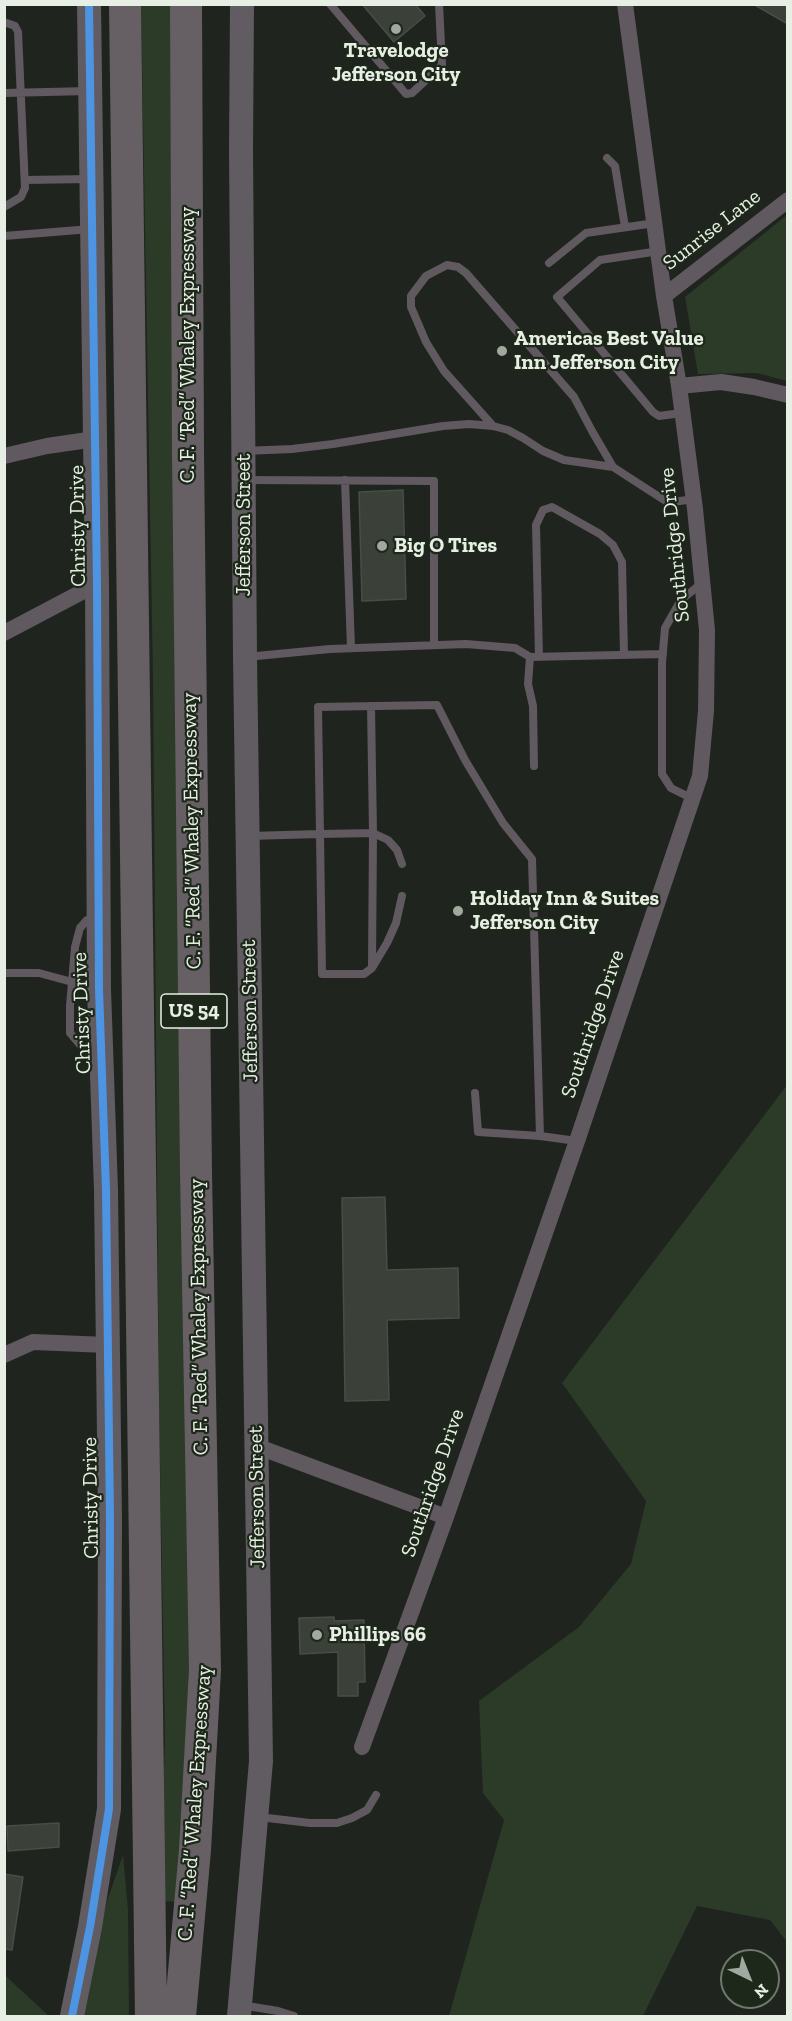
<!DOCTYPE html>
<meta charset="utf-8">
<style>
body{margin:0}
#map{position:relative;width:792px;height:2021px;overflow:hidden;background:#1f241e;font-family:"Zilla Slab",serif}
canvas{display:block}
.frame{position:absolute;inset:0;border:6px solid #e7efe5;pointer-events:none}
.north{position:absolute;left:720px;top:1949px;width:60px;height:60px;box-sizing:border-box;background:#1d281a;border:2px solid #6e786b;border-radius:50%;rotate:137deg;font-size:16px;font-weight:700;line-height:24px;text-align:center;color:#e7efe5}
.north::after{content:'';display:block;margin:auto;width:21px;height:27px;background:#a1a89f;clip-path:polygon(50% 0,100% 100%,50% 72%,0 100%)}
</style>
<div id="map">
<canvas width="792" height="2021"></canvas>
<div class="frame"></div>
<div class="north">N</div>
</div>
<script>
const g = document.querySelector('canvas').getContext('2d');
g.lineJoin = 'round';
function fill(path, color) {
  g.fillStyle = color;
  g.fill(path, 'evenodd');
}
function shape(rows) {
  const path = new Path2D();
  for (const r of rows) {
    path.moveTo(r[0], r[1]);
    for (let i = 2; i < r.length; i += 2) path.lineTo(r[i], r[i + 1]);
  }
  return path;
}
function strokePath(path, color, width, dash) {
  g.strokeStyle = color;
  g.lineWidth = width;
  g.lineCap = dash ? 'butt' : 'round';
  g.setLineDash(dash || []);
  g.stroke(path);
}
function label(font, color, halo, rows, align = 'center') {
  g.font = font + ' "Zilla Slab",serif';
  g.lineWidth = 4.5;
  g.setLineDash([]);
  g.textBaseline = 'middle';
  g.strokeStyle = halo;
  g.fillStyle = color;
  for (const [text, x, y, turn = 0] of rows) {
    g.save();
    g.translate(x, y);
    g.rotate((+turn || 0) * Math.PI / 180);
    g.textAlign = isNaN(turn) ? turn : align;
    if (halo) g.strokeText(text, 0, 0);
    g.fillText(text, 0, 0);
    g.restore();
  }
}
const green = shape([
 [141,5,175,5,194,1689,180,1902,159,1901,165,1741,159,1405,153,678],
 [787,215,787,381,757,373,698,374,685,297],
 [787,1085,787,1942,770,1920,697,1906,643,2016,449,2016,504,1820,483,1793,479,1701,579,1627,631,1564,646,1501,562,1383],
 [123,1855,128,1910,129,2016,82,2016,107,1901],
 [4,1974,9,1979,49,2016,5,2016]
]);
const building = shape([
 [362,4,415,4,425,16,394,42,362,4],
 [753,4,788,4,788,24,753,4],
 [403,490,406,599,362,601,359,492,403,490],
 [385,1197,387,1270,458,1268,459,1318,387,1320,389,1400,345,1401,342,1198,385,1197],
 [334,1617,334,1621,364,1620,365,1682,358,1682,358,1696,338,1696,338,1652,300,1654,299,1618,334,1617],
 [59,1823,59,1847,8,1851,7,1826,59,1823],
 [4,1874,23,1877,12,1950,4,1949,4,1874]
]);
const lane = shape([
 [330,4,406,94,412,93,442,65,439,4],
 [4,22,15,26,18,32,25,188,21,197,4,207],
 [4,93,89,91],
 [607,158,615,166,625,227],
 [25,180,90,179],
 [4,236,91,229],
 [659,251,600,260,557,297,653,412,659,416,682,413],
 [549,263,586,233,655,223],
 [493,426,444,371,426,342,411,307,411,296,426,276,447,265,458,267,466,273,574,397,592,431,613,467],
 [244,451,292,449,333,444,443,426,469,424,493,426,508,430,523,438,543,451,564,460,613,467,664,500,673,502,694,499],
 [245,480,434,481,434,645],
 [345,480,351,648],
 [246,657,330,649,466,644,515,648,530,657],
 [539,657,536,525,543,510,552,507,600,534,613,545,622,562,624,655],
 [371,706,373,833,372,967],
 [534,766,533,706,528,684,530,657,663,654],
 [693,799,671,788,662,774,662,663,665,628,681,600,702,583],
 [248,836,320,834,318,707,437,705,465,760,503,823,532,859,540,1136,577,1141],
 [402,864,397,850,388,840,373,833,320,834,322,974,364,974,372,968,387,943,396,923,402,896],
 [98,919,87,920,80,928,75,947,70,1006,70,1033,82,1047,100,1050],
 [4,973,39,973,98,989],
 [475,1093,478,1132,540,1136],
 [259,1817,310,1823,337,1823,352,1818,367,1810,376,1795],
 [241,2005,278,2011,294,2016]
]);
const street = shape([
 [664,296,788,200],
 [679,386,721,382,754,387,788,395],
 [4,456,47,446,95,439],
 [4,633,97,584],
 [4,1355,33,1342,107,1345],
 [256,1446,446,1517],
 [362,1747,446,1517,577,1141,700,776,706,711,707,630,695,509,679,386,664,296,625,4]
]);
const secondary = shape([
 [72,2016,90,1927,109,1809,110,1520,106,1190,99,989,97,584,89,4],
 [239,2016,261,1761,245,657,241,151,242,4]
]);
const highway = shape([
 [125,4,151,2016],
 [180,2016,195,1850,205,1670,196,1172,188,451,186,4]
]);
const cycleway = shape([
 [72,2016,90,1927,109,1809,110,1520,106,1190,99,989,97,584,89,4]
]);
const markers = [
 [396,29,6,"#a1a89f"],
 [502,351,6,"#a1a89f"],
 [382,546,6,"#a1a89f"],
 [458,911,6,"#a1a89f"],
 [317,1635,6,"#a1a89f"]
];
const shields = [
 [194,1011,66]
];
const shieldNames = [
 ["US 54",194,1011]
];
const poiNames = [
 ["Travelodge",396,51,"center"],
 ["Jefferson City",396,75,"center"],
 ["Americas Best Value",514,339],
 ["Inn Jefferson City",514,363],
 ["Big O Tires",394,546],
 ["Holiday Inn & Suites",470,899],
 ["Jefferson City",470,923],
 ["Phillips 66",329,1635]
];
const streetNames = [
 ["Sunrise Lane",712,230,-38],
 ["C. F. “Red” Whaley Expressway",188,345,-90],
 ["Jefferson Street",244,525,-90],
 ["Christy Drive",78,526,-91],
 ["Southridge Drive",675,545,-96],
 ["C. F. “Red” Whaley Expressway",192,831,-91],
 ["Jefferson Street",250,1011,-91],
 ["Christy Drive",82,1013,-92],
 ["Southridge Drive",593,1024,-71],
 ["C. F. “Red” Whaley Expressway",199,1317,-91],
 ["Southridge Drive",433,1483,-71],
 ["Jefferson Street",257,1497,-91],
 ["Christy Drive",91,1498,-91],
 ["C. F. “Red” Whaley Expressway",195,1803,-86]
];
fill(green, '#2c3a28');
fill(building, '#3b4139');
strokePath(building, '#484d46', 1.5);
strokePath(lane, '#605960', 8);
strokePath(street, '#605960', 16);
strokePath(secondary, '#615b62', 24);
strokePath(highway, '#666065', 32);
strokePath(cycleway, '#4d94e3', 8);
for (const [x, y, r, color] of markers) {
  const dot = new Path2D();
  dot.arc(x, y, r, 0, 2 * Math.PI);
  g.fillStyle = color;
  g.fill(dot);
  strokePath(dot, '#1d281a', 2);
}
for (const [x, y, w] of shields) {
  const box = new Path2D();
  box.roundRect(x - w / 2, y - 17, w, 34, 4.5);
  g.fillStyle = '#1d281a';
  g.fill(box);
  strokePath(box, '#e7efe5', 1.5);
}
label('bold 20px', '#e7efe5', null, shieldNames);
label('bold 21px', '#e7efe5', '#1d281a', poiNames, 'left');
label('21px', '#e7efe5', '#1d281a', streetNames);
</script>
